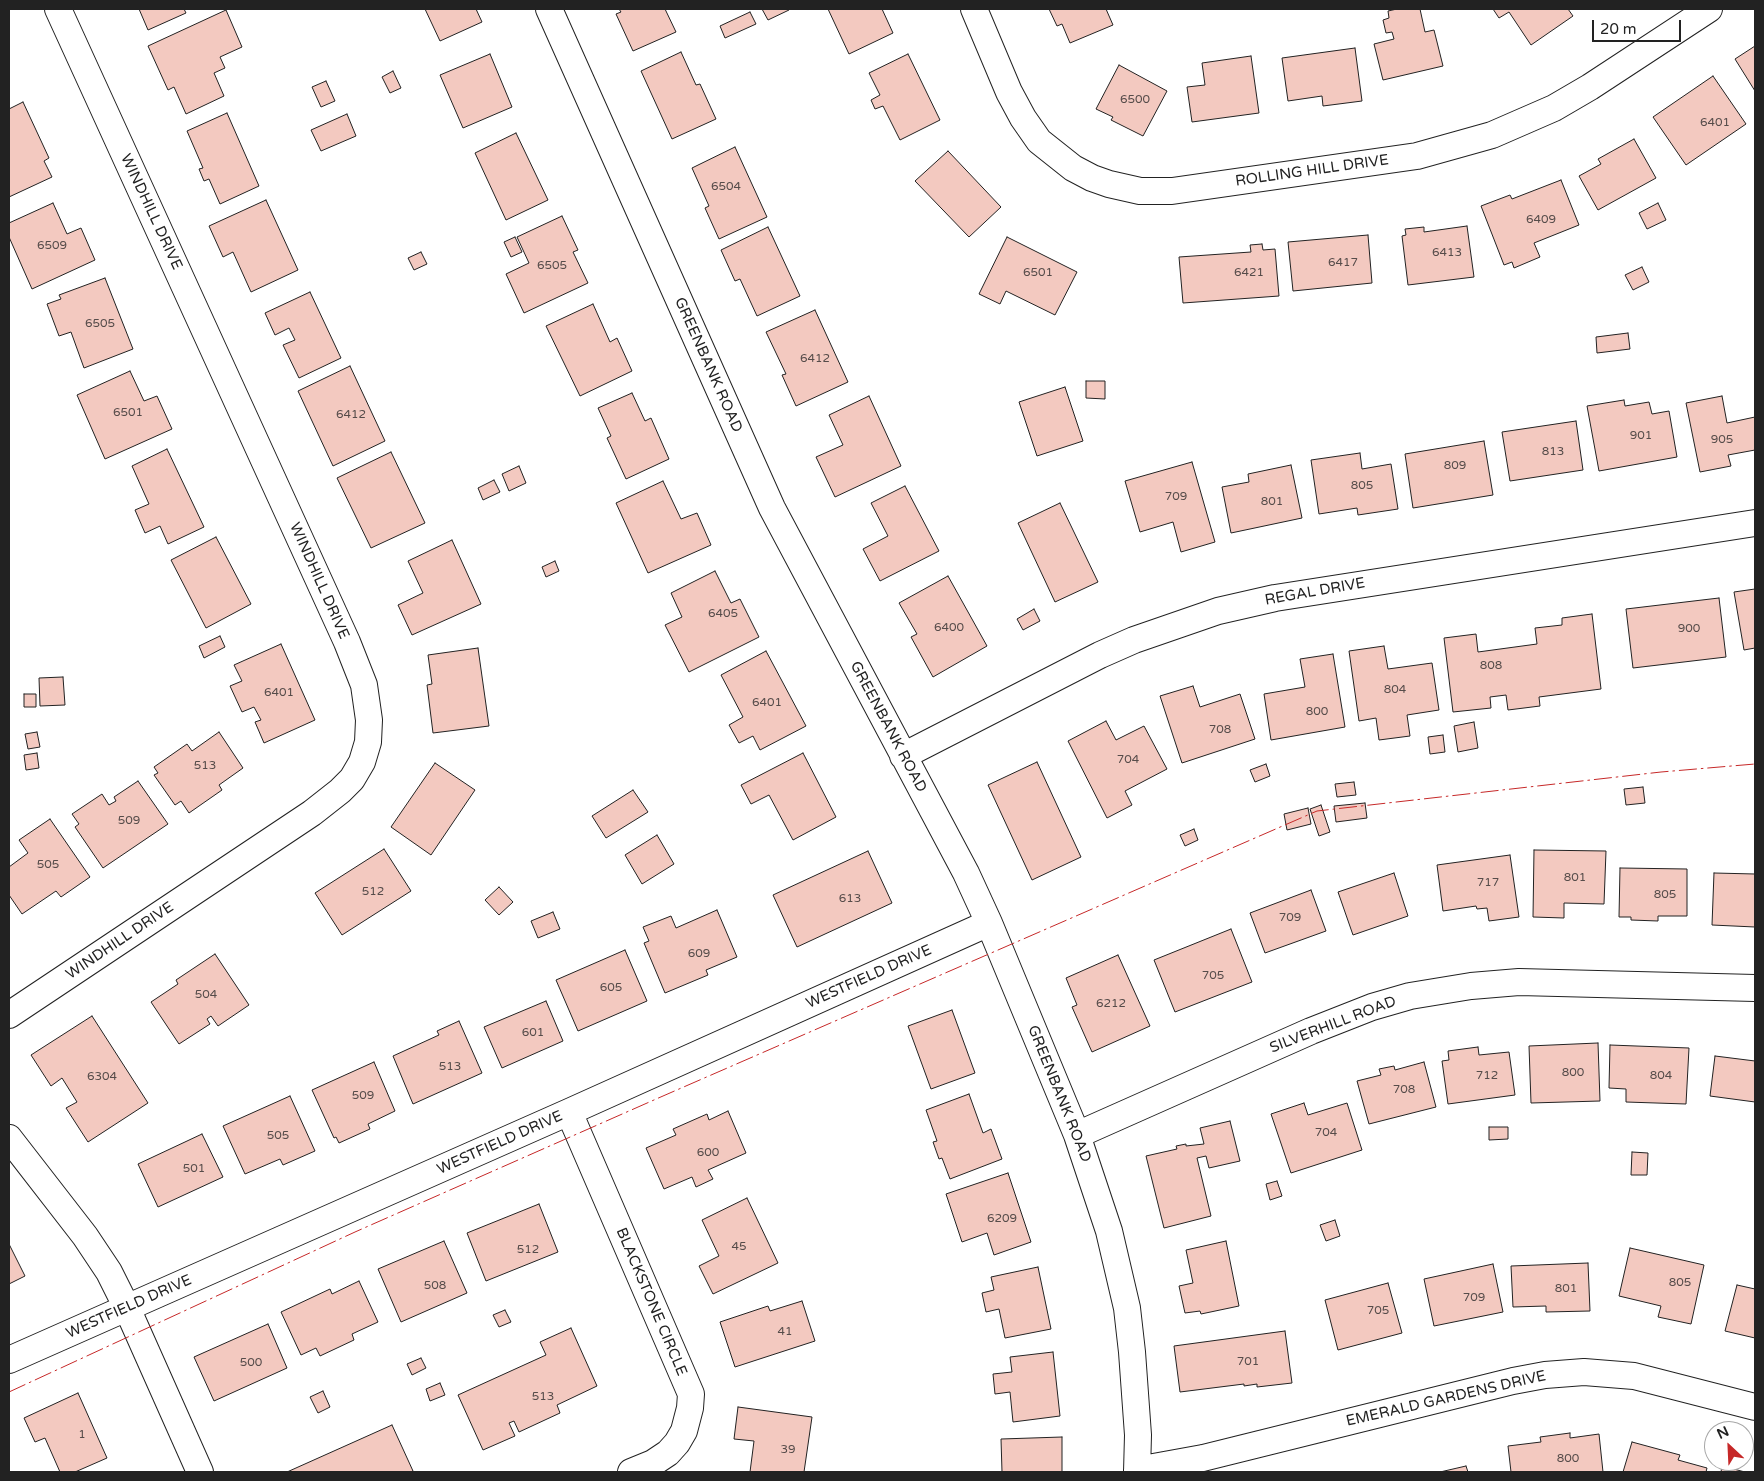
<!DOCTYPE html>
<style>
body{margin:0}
#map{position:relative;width:1764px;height:1481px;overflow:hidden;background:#fff;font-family:"Varela Round",sans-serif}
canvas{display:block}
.frame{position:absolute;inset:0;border:10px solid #222;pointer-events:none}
.north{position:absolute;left:1704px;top:1421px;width:50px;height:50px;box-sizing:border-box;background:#fff;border:1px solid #a7a7a7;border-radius:50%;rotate:335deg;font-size:14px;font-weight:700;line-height:20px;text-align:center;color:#222}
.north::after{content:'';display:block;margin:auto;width:18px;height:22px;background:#c62828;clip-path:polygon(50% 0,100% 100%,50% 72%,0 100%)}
.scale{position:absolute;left:1592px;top:20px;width:89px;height:22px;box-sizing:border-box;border:2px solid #222;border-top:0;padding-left:6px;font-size:15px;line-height:18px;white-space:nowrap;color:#222;-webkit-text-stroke:4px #fff;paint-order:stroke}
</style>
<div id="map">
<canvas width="1764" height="1481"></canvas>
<div class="frame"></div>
<div class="north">N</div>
<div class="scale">20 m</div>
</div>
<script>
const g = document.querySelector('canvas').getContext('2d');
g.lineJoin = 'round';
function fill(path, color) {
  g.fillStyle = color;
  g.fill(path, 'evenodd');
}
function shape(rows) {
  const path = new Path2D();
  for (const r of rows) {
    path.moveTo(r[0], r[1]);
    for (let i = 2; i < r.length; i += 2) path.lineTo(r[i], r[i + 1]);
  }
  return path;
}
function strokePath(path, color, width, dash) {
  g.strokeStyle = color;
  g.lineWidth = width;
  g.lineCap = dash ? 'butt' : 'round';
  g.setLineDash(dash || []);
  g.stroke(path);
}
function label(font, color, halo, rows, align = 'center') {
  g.font = font + ' "Varela Round",sans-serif';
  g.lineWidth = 4;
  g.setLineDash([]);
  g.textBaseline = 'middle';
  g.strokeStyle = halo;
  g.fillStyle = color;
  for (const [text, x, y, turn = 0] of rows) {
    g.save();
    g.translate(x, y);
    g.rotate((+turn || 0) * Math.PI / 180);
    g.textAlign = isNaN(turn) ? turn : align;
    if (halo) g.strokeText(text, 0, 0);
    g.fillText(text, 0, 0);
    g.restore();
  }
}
const building = shape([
 [139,9,184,9,186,13,148,30,139,9],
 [425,9,476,9,482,22,440,41,425,9],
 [619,9,665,9,676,32,633,51,616,14,621,12,619,9],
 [762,9,788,9,789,10,768,20,762,9],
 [828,9,882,9,893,33,849,54,828,9],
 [1049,9,1106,9,1113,25,1070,43,1062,24,1057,26,1049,9],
 [1397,9,1420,9,1425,32,1434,30,1443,66,1383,80,1374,44,1394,39,1392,32,1386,33,1383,20,1389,18,1388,11,1397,9],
 [1493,9,1568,9,1573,16,1531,45,1509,12,1499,18,1493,9],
 [226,10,242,47,220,57,225,68,214,73,224,96,186,114,174,87,168,90,148,46,226,10],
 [750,12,756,24,725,38,720,26,750,12],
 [1755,46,1755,91,1735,59,1755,46],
 [1355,48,1362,101,1323,106,1322,96,1288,101,1282,58,1355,48],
 [681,52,696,85,700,84,716,119,672,139,641,71,681,52],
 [490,54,512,107,463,128,440,75,490,54],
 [908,54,940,120,900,140,883,106,875,109,871,100,880,95,869,73,908,54],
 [1251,56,1259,113,1192,122,1187,87,1205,85,1202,63,1251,56],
 [1119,65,1167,91,1143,136,1111,120,1113,117,1096,109,1119,65],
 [393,71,401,88,390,93,382,77,393,71],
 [1713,76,1746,124,1686,165,1653,117,1713,76],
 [326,81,335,101,321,107,312,87,326,81],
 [23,102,49,158,44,161,52,177,9,197,9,109,23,102],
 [227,113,259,186,220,204,209,179,204,181,199,169,203,168,187,131,227,113],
 [347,114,356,136,321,151,311,130,347,114],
 [516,133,548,200,506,220,475,153,516,133],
 [1634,139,1656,178,1598,210,1579,176,1601,164,1598,159,1634,139],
 [735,147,767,217,719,239,705,208,709,206,692,168,735,147],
 [948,151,1001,207,969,237,915,181,948,151],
 [1561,180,1579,225,1534,243,1540,257,1514,268,1512,262,1504,265,1481,206,1510,195,1512,199,1561,180],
 [266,200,298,270,251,292,233,252,223,257,209,226,266,200],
 [53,203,67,234,81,228,95,260,32,289,9,237,9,223,53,203],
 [1658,203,1666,220,1647,229,1639,213,1658,203],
 [562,216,578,250,573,252,588,283,524,313,506,274,529,263,517,237,562,216],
 [1467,226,1474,277,1408,285,1402,236,1406,235,1405,229,1424,227,1424,232,1467,226],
 [768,227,800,296,757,316,740,279,735,281,721,250,768,227],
 [1368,235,1372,283,1293,291,1288,242,1368,235],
 [515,237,522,252,511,257,504,242,515,237],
 [1007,237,1077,272,1055,315,1006,291,1000,304,979,294,1007,237],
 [1262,244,1263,250,1275,249,1279,296,1183,303,1179,257,1251,252,1250,245,1262,244],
 [421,252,427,264,414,270,408,258,421,252],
 [1642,267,1649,282,1633,290,1625,275,1642,267],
 [105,278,133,349,84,368,71,332,59,336,47,304,61,299,59,295,105,278],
 [310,292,341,358,299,378,283,345,295,340,289,328,275,335,265,313,310,292],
 [593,304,610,342,617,338,632,371,580,396,546,326,593,304],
 [815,310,848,382,796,406,782,375,786,374,766,332,815,310],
 [1628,333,1630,349,1597,353,1596,337,1628,333],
 [350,366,385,441,333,466,298,391,350,366],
 [130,371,144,401,157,396,172,429,105,459,77,395,130,371],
 [1086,381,1105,381,1105,399,1086,398,1086,381],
 [1065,387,1083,441,1037,456,1019,402,1065,387],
 [632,393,645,421,651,418,669,459,626,479,607,438,611,436,598,408,632,393],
 [869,396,901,466,835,497,816,457,843,445,829,415,869,396],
 [1722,396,1727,423,1755,417,1755,450,1728,455,1731,466,1700,472,1686,403,1722,396],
 [1624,400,1625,406,1649,402,1652,414,1669,411,1677,457,1599,471,1587,406,1624,400],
 [1576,421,1583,470,1510,481,1502,432,1576,421],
 [1484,441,1493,495,1413,508,1405,454,1484,441],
 [167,449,204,527,168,544,160,526,145,533,135,510,149,504,132,466,167,449],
 [391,452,425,523,371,548,337,478,391,452],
 [1360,453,1362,469,1391,464,1398,509,1358,515,1357,508,1319,514,1311,460,1360,453],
 [1192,462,1215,542,1181,552,1173,522,1140,532,1125,481,1192,462],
 [1291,465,1302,518,1231,533,1222,487,1249,482,1248,474,1291,465],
 [519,466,526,483,509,491,502,474,519,466],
 [494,480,500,492,483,500,478,488,494,480],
 [663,481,681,519,697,513,711,545,648,573,616,503,663,481],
 [905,486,939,551,880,581,863,549,888,536,871,503,905,486],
 [1060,503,1098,582,1055,602,1018,523,1060,503],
 [216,537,251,604,206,628,171,560,216,537],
 [452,540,481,604,412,635,398,605,423,593,408,561,452,540],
 [555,561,559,571,546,577,542,567,555,561],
 [715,571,731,603,740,599,759,637,689,672,665,625,682,617,671,593,715,571],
 [948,576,987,646,933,677,911,637,917,634,899,603,948,576],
 [1755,589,1755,648,1744,650,1734,592,1755,589],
 [1719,598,1726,657,1633,668,1626,609,1719,598],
 [1034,609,1040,621,1023,630,1017,619,1034,609],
 [1592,614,1601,689,1539,697,1540,706,1508,710,1506,695,1490,697,1491,708,1453,712,1444,638,1476,634,1478,652,1537,644,1535,628,1562,625,1562,618,1592,614],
 [220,636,225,647,204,658,199,646,220,636],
 [281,644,315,720,264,743,255,722,261,720,254,707,242,712,230,686,242,681,234,665,281,644],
 [1384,646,1388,669,1432,663,1439,710,1407,715,1410,736,1379,740,1376,718,1359,721,1349,651,1384,646],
 [478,648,489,726,433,733,427,685,432,684,428,655,478,648],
 [766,651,806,726,760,750,753,736,739,743,729,725,743,717,721,675,766,651],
 [1333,654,1345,727,1271,740,1264,694,1305,687,1300,659,1333,654],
 [63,677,65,705,40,706,39,678,63,677],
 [1193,686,1200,707,1240,694,1255,739,1182,763,1160,696,1193,686],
 [24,694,36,694,36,707,24,707,24,694],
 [1106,721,1116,740,1144,726,1167,769,1125,791,1132,805,1107,818,1068,741,1106,721],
 [1474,722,1478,748,1458,752,1454,726,1474,722],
 [37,732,40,747,28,749,25,734,37,732],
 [219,732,243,768,219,785,222,790,189,813,181,801,175,805,154,775,158,773,154,767,187,744,192,751,219,732],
 [1443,735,1445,752,1430,754,1428,737,1443,735],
 [37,753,39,768,26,770,24,755,37,753],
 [803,753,836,817,793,840,769,795,751,804,741,785,803,753],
 [1037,762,1081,857,1032,880,988,785,1037,762],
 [435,763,475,790,431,855,391,827,435,763],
 [1266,764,1270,776,1255,782,1250,770,1266,764],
 [138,781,168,824,103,868,75,827,79,824,72,814,102,794,109,805,116,801,114,797,138,781],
 [1354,782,1356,795,1337,797,1335,784,1354,782],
 [1643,787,1645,803,1626,805,1624,789,1643,787],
 [633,790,648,812,606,838,592,816,633,790],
 [1365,803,1367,818,1336,822,1334,806,1365,803],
 [1321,805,1330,832,1319,836,1310,809,1321,805],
 [1308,808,1311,824,1287,830,1284,814,1308,808],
 [50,819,90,877,61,897,56,891,22,914,9,895,9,867,28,853,19,840,50,819],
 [1194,829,1198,840,1185,846,1180,835,1194,829],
 [657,835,674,864,642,884,625,855,657,835],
 [384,849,411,891,342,935,315,893,384,849],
 [1534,850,1606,851,1604,904,1564,903,1564,918,1533,917,1534,850],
 [868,851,892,903,797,947,773,895,868,851],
 [1510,855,1519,917,1489,921,1487,908,1477,909,1476,906,1443,911,1437,865,1510,855],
 [1620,868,1687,869,1687,916,1658,916,1658,921,1631,920,1631,917,1619,917,1620,868],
 [1394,873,1408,916,1353,935,1338,892,1394,873],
 [1714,873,1755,874,1755,927,1712,925,1714,873],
 [499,887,513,902,499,915,485,900,499,887],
 [1311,890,1326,931,1265,953,1250,913,1311,890],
 [717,910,737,957,706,970,708,975,665,993,644,943,649,941,643,927,671,916,676,928,717,910],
 [553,912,560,929,538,938,531,921,553,912],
 [1231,929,1252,982,1175,1012,1154,960,1231,929],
 [625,950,647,1001,578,1031,556,980,625,950],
 [215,954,249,1005,218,1026,211,1016,207,1019,210,1024,179,1044,151,1002,178,984,176,980,215,954],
 [1118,955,1150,1026,1092,1052,1072,1007,1077,1005,1066,978,1118,955],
 [546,1001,563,1041,502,1068,484,1027,546,1001],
 [952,1010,975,1073,931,1089,908,1026,952,1010],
 [92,1016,148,1103,88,1142,66,1108,77,1102,62,1078,51,1086,31,1055,92,1016],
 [459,1021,482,1073,413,1104,393,1056,439,1035,437,1031,459,1021],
 [1598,1043,1600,1101,1531,1103,1529,1046,1598,1043],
 [1610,1045,1689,1048,1686,1104,1626,1102,1626,1089,1609,1088,1610,1045],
 [1478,1047,1479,1055,1509,1052,1515,1095,1448,1104,1442,1061,1449,1060,1448,1051,1478,1047],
 [1715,1056,1755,1061,1755,1102,1710,1096,1715,1056],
 [374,1062,395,1111,368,1124,370,1129,339,1143,336,1137,334,1138,312,1090,374,1062],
 [1424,1062,1436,1107,1369,1124,1357,1081,1381,1075,1379,1069,1394,1066,1395,1070,1424,1062],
 [969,1094,983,1133,991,1129,1002,1159,950,1179,942,1158,939,1159,933,1142,937,1141,926,1110,969,1094],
 [290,1096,315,1151,283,1165,280,1159,245,1174,223,1126,290,1096],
 [1304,1103,1308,1115,1347,1103,1362,1150,1291,1173,1271,1114,1304,1103],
 [728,1111,746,1153,708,1170,713,1179,696,1187,692,1177,664,1189,646,1148,676,1135,673,1129,707,1114,709,1120,728,1111],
 [1230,1121,1240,1161,1209,1168,1206,1156,1197,1158,1211,1216,1164,1228,1146,1156,1177,1149,1176,1146,1186,1144,1186,1146,1204,1144,1200,1128,1230,1121],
 [1489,1127,1508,1127,1508,1139,1489,1140,1489,1127],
 [202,1134,223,1177,158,1207,138,1164,202,1134],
 [1632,1152,1648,1153,1647,1175,1631,1175,1632,1152],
 [1008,1173,1031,1242,994,1255,987,1233,962,1242,946,1194,1008,1173],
 [1277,1181,1282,1196,1270,1200,1266,1184,1277,1181],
 [747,1198,778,1263,713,1294,699,1266,719,1256,702,1220,747,1198],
 [539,1204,558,1252,486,1281,467,1233,539,1204],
 [1335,1220,1340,1236,1326,1241,1320,1225,1335,1220],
 [444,1241,467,1293,401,1322,378,1269,444,1241],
 [1226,1241,1239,1306,1201,1314,1200,1311,1185,1313,1179,1286,1193,1283,1186,1250,1226,1241],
 [9,1244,25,1276,9,1284,9,1244],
 [1630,1248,1704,1265,1691,1324,1658,1317,1661,1306,1619,1296,1630,1248],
 [1588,1263,1590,1311,1546,1312,1546,1306,1513,1307,1511,1266,1588,1263],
 [1493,1264,1503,1312,1434,1326,1424,1279,1493,1264],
 [1038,1267,1051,1329,1005,1338,999,1309,986,1312,982,1293,994,1290,991,1277,1038,1267],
 [359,1281,378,1322,352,1334,354,1340,320,1356,316,1348,301,1355,281,1312,330,1289,332,1294,359,1281],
 [1388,1283,1402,1333,1338,1350,1325,1300,1388,1283],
 [1737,1285,1755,1289,1755,1338,1725,1331,1737,1285],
 [802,1301,815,1341,735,1367,720,1322,768,1306,770,1311,802,1301],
 [505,1310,511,1322,499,1327,493,1315,505,1310],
 [268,1324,287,1368,214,1401,194,1357,268,1324],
 [571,1328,597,1386,557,1405,560,1413,519,1432,514,1421,509,1423,515,1436,483,1450,458,1395,546,1355,540,1342,571,1328],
 [1285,1331,1292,1383,1257,1387,1257,1384,1244,1386,1244,1384,1180,1392,1174,1346,1285,1331],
 [1053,1352,1060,1416,1013,1422,1010,1392,995,1394,993,1374,1012,1372,1010,1357,1053,1352],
 [421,1358,426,1368,412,1375,407,1364,421,1358],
 [440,1383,445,1395,430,1401,426,1389,440,1383],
 [323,1391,330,1407,318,1413,310,1397,323,1391],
 [78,1393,107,1458,75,1472,60,1472,45,1438,35,1442,24,1418,78,1393],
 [738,1407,812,1417,804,1472,750,1472,754,1441,734,1439,738,1407],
 [392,1425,413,1471,410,1472,287,1472,392,1425],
 [1570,1433,1570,1438,1599,1434,1603,1472,1511,1472,1508,1446,1541,1442,1540,1437,1570,1433],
 [1062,1437,1062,1472,1002,1472,1001,1439,1062,1437],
 [1632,1442,1680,1455,1678,1460,1707,1468,1706,1472,1623,1472,1632,1442],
 [1466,1466,1468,1472,1440,1472,1466,1466],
 [1722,1466,1745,1472,1721,1472,1722,1466]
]);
const minor = shape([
 [549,9,772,508,966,873,989,923,1077,1135,1109,1231,1127,1308,1132,1352,1138,1435,1137,1472],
 [974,9,1009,92,1023,118,1039,141,1073,168,1092,178,1109,184,1140,191,1172,191,1417,156,1492,135,1554,108,1590,87,1709,9],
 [903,756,1100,655,1134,640,1218,611,1275,598,1755,523],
 [9,1015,312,813,340,791,352,779,362,762,368,742,369,720,364,685,347,642,58,9],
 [569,1112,691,1394,690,1408,684,1431,677,1443,668,1453,653,1463,631,1472],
 [1077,1135,1311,1031,1372,1007,1410,996,1471,986,1519,982,1755,988],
 [9,1138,85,1236,109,1272,127,1308,200,1472],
 [9,1360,569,1112,989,923],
 [1137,1470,1203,1458,1513,1381,1545,1375,1584,1372,1634,1376,1755,1407]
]);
const power = shape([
 [9,1392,355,1232,663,1096,1317,811,1661,772,1755,764]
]);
const numberNames = [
 ["6500",1135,100],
 ["6401",1715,123],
 ["6504",726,187],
 ["6409",1541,220],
 ["6509",52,246],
 ["6413",1447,253],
 ["6417",1343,263],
 ["6505",552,266],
 ["6501",1038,273],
 ["6421",1249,273],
 ["6505",100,324],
 ["6412",815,359],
 ["6501",128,413],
 ["6412",351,415],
 ["901",1641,436],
 ["905",1722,440],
 ["813",1553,452],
 ["809",1455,466],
 ["805",1362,486],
 ["709",1176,497],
 ["801",1272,502],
 ["6405",723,614],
 ["6400",949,628],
 ["900",1689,629],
 ["808",1491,666],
 ["804",1395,690],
 ["6401",279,693],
 ["6401",767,703],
 ["800",1317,712],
 ["708",1220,730],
 ["704",1128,760],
 ["513",205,766],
 ["509",129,821],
 ["505",48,865],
 ["801",1575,878],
 ["717",1488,883],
 ["512",373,892],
 ["805",1665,895],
 ["613",850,899],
 ["709",1290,918],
 ["609",699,954],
 ["705",1213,976],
 ["605",611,988],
 ["504",206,995],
 ["6212",1111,1004],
 ["601",533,1033],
 ["513",450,1067],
 ["800",1573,1073],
 ["712",1487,1076],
 ["804",1661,1076],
 ["6304",102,1077],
 ["708",1404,1090],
 ["509",363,1096],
 ["704",1326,1133],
 ["505",278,1136],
 ["600",708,1153],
 ["501",194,1169],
 ["6209",1002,1219],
 ["45",739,1247],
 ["512",528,1250],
 ["805",1680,1283],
 ["508",435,1286],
 ["801",1566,1289],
 ["709",1474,1298],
 ["705",1378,1311],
 ["41",785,1332],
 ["701",1248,1362],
 ["500",251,1363],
 ["513",543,1397],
 ["1",82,1435],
 ["39",788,1450],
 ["800",1568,1459]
];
const streetNames = [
 ["ROLLING HILL DRIVE",1312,171,-8],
 ["WINDHILL DRIVE",151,212,65],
 ["GREENBANK ROAD",708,365,66],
 ["WINDHILL DRIVE",319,581,66],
 ["REGAL DRIVE",1315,592,-10],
 ["GREENBANK ROAD",888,727,62],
 ["WINDHILL DRIVE",120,941,-34],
 ["WESTFIELD DRIVE",869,977,-24],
 ["SILVERHILL ROAD",1333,1025,-21],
 ["GREENBANK ROAD",1059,1094,68],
 ["WESTFIELD DRIVE",500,1143,-24],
 ["BLACKSTONE CIRCLE",651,1302,67],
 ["WESTFIELD DRIVE",129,1307,-24],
 ["EMERALD GARDENS DRIVE",1446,1399,-13]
];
fill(building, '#f3c9c0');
strokePath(building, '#222', 1);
strokePath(minor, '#222', 28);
strokePath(minor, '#fff', 26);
strokePath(power, '#c62828', 1, [18, 4, 2.5, 4]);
label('12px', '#564c4a', null, numberNames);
label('15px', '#222', '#fff', streetNames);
</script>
